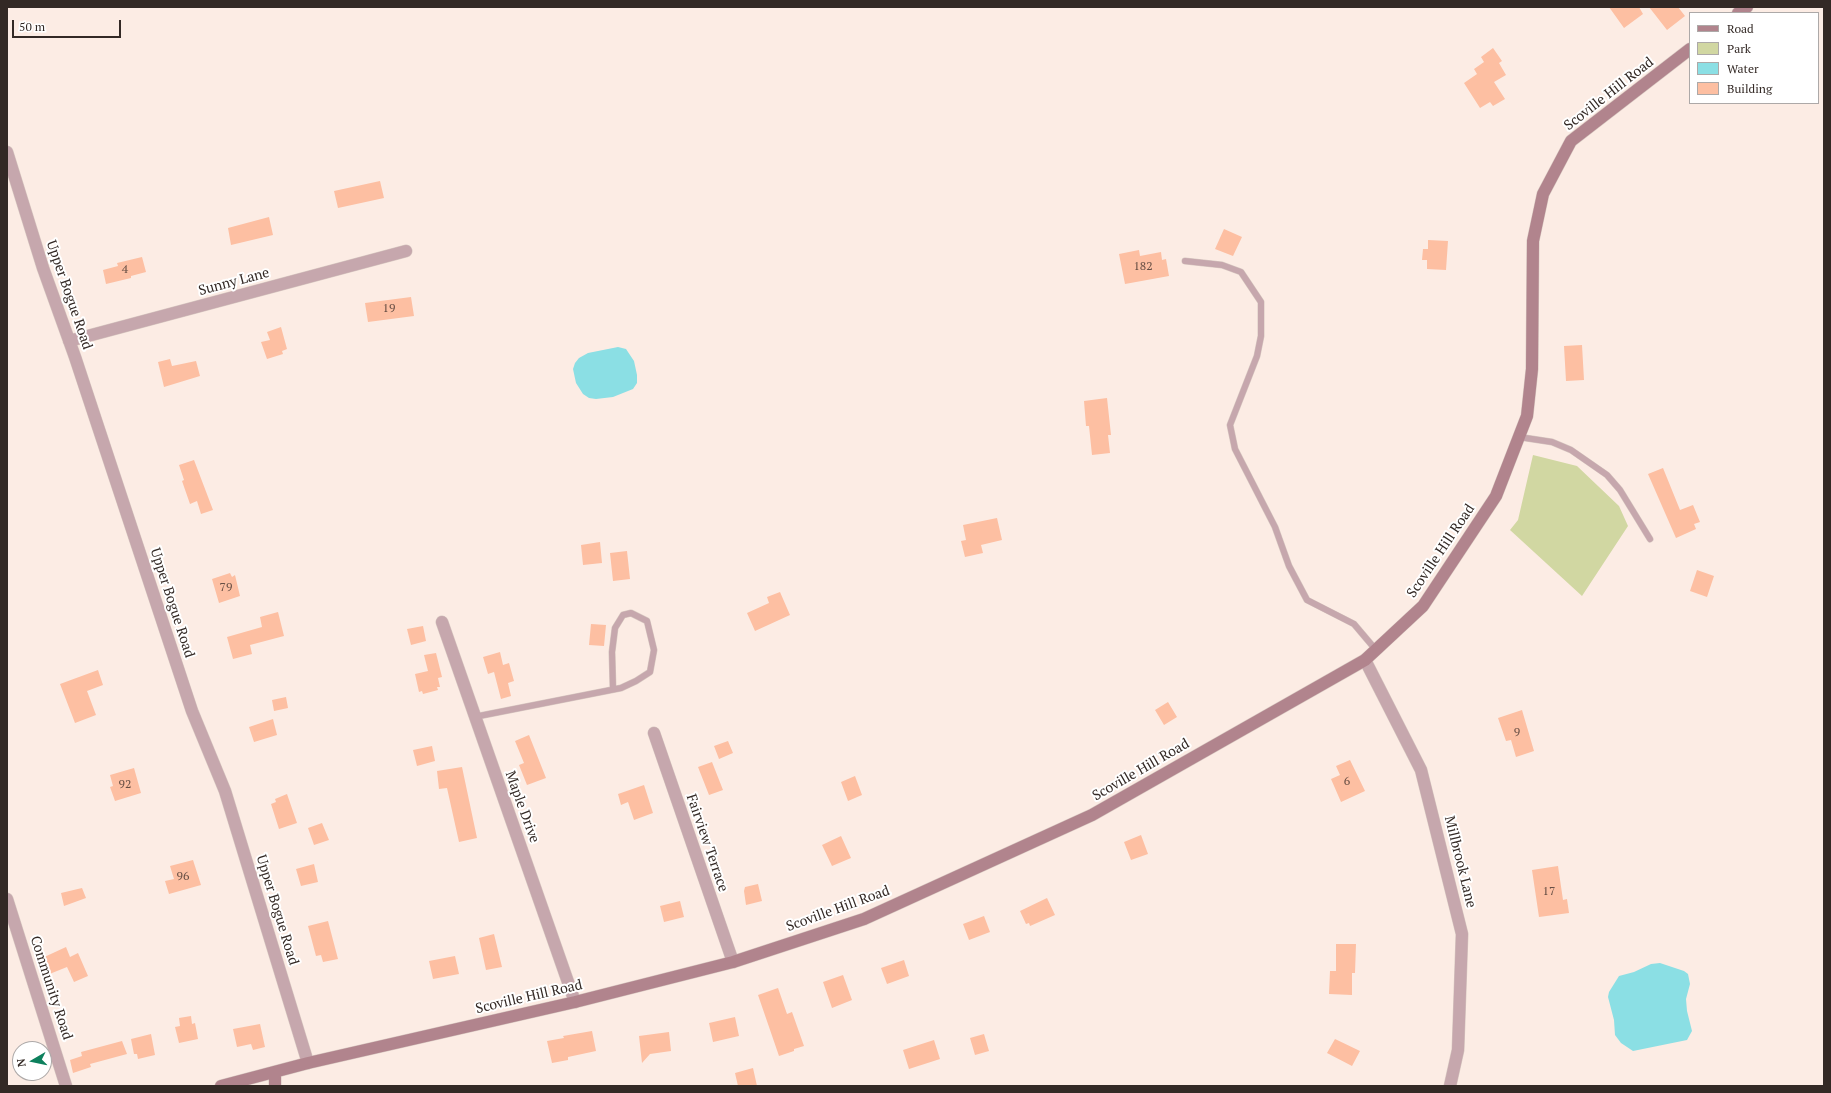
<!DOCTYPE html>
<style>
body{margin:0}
#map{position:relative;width:1831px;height:1093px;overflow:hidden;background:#fcece4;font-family:"PT Serif",serif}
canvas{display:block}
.frame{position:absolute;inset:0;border:8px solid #332925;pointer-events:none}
.legend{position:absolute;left:1689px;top:12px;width:130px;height:92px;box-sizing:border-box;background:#fff;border:1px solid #ada9a8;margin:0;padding:5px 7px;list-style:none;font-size:12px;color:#332925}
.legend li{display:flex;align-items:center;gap:8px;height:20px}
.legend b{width:20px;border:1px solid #ada9a8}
.north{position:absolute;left:12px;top:1041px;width:40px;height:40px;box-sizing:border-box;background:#fff;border:1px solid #ada9a8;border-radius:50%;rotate:261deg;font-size:11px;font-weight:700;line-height:16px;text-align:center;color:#332925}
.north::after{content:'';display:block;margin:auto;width:14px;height:18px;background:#0d805d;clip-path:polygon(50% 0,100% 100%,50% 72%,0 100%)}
.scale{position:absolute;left:12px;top:20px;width:109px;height:18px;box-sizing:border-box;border:2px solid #332925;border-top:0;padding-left:5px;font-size:12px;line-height:14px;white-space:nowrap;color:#332925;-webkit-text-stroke:3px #fff;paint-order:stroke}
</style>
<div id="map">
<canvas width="1831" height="1093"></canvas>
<div class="frame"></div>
<ul class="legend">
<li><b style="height:5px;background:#b1848d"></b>Road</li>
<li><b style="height:11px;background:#d1d7a2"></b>Park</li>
<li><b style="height:11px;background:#8bdfe4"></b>Water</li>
<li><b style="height:11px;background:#fdbfa2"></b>Building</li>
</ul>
<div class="north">N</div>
<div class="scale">50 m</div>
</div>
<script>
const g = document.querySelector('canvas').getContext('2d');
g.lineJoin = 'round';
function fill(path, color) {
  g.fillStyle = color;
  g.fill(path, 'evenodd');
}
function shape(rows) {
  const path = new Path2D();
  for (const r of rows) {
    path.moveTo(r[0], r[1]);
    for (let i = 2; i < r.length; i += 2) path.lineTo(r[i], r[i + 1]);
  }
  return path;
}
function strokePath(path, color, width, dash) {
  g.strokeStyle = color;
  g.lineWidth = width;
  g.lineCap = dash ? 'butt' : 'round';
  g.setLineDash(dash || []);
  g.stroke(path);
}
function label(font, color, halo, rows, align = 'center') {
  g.font = font + ' "PT Serif",serif';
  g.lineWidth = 4;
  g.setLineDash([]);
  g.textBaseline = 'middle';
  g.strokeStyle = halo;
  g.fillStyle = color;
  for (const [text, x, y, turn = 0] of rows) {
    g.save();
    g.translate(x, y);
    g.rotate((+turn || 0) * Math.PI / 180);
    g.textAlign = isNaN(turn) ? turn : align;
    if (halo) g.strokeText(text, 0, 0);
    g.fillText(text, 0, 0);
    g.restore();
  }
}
const green = shape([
 [1533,455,1577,466,1619,506,1628,526,1582,596,1510,530,1518,520]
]);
const water = shape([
 [618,347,626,349,634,361,637,375,637,383,633,389,613,397,596,399,589,398,583,394,576,383,573,369,575,363,579,358,588,353],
 [1660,963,1684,971,1688,974,1690,984,1686,999,1687,1011,1692,1031,1687,1040,1633,1051,1621,1043,1615,1035,1614,1020,1608,997,1609,992,1619,976,1634,972,1651,964]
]);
const building = shape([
 [1609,7,1639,7,1643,14,1624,28],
 [1649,7,1678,7,1685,16,1667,30],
 [1493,48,1502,61,1499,63,1506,75,1494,82,1505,99,1493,106,1490,102,1480,108,1464,83,1477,74,1474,69,1484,62,1481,57],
 [380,181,384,198,338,208,334,191],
 [269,217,273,235,231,245,228,228],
 [1224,229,1242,237,1233,256,1215,249],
 [1428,240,1448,241,1446,270,1427,269,1427,260,1422,260,1423,249,1428,249],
 [1139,250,1140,256,1161,252,1162,260,1166,259,1169,276,1125,284,1119,254],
 [142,257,146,272,131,276,131,278,106,284,103,270,118,266,117,263],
 [411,297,414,316,368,322,365,303],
 [281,327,287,349,282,351,283,354,267,359,261,342,270,340,267,332],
 [1582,345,1584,380,1566,381,1564,346],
 [170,359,172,366,196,361,200,376,164,387,158,362],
 [1107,398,1111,435,1108,435,1110,453,1092,455,1089,426,1086,426,1084,401],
 [194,460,213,510,201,514,197,501,190,504,182,481,184,480,179,465],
 [1663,468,1680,510,1693,505,1700,522,1694,524,1696,529,1676,538,1648,474],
 [997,518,1002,540,981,545,983,553,965,557,961,541,966,540,963,525],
 [600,542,602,563,583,565,581,545],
 [627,551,630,579,613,581,610,553],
 [1697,570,1714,576,1707,597,1690,591],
 [230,573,232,577,235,575,240,596,219,603,212,579],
 [780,592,790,615,755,631,747,613,769,603,767,597],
 [278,612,284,636,250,645,252,654,233,659,227,637,262,627,260,617],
 [591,624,606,625,604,646,589,645],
 [423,626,426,641,411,645,407,629],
 [500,652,503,665,509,663,514,681,508,683,511,696,501,699,494,672,488,674,483,657],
 [436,653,442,677,438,678,440,687,437,687,438,690,423,694,422,691,419,692,415,674,428,671,424,655],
 [98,670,103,685,87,691,96,715,75,723,60,684],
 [286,697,288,708,274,711,272,700],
 [1168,702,1177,717,1164,725,1155,710],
 [1522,710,1534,751,1516,757,1511,740,1506,741,1498,718],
 [273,719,277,735,254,742,249,727],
 [529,735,546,778,527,785,519,765,524,763,515,741],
 [728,741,733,753,719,759,714,746],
 [432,746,435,761,417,766,413,750],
 [1350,760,1365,791,1341,802,1331,779,1340,775,1336,766],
 [712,762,723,790,709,795,698,767],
 [462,767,477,838,459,842,447,788,439,789,437,771],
 [134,768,141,793,115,801,110,787,113,786,110,775],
 [855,776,862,795,848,801,841,782],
 [644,785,653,813,634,820,628,802,621,805,618,794],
 [287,794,297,823,279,829,271,804,276,802,275,799],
 [322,823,329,840,314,845,308,828],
 [1141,835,1148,854,1131,860,1124,842],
 [841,836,851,858,832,866,822,845],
 [193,860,201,885,169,894,165,881,174,879,170,866],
 [314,864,318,882,301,886,296,869],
 [1558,866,1563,900,1567,899,1569,913,1539,917,1532,870],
 [758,884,762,901,746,905,744,891,745,887],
 [82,888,86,898,64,906,61,893],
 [1047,898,1055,915,1030,926,1029,923,1026,924,1020,911],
 [680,901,684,917,664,922,660,906],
 [984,916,990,932,969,940,963,924],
 [328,921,338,959,323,962,321,955,316,956,308,926],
 [494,934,502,967,486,970,479,938],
 [1336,944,1356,944,1355,973,1352,973,1352,995,1329,994,1330,971,1336,971],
 [66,947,70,957,78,953,88,976,74,982,67,967,47,975,40,959],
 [455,956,459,974,433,979,429,961],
 [904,960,909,976,887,984,881,968],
 [843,975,852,1000,832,1008,823,982],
 [778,988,787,1014,792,1012,804,1046,794,1049,794,1051,779,1056,758,995],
 [191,1016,192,1024,195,1023,198,1039,179,1043,175,1027,180,1026,179,1018],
 [735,1017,739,1036,713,1042,709,1023],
 [260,1024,265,1047,253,1050,251,1044,237,1047,233,1029],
 [592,1031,596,1051,568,1057,568,1060,552,1063,547,1041,564,1038,563,1036],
 [669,1032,671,1051,650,1054,642,1063,639,1036],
 [151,1034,155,1055,138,1059,137,1054,134,1054,131,1039],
 [984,1034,989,1051,975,1055,970,1038],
 [1335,1039,1360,1051,1352,1066,1327,1053],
 [934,1040,940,1059,909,1069,903,1050],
 [122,1041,127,1054,90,1064,91,1067,73,1073,70,1060,82,1056,81,1052],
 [753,1068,757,1086,738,1086,735,1073]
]);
const lane = shape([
 [1185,261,1222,265,1241,272,1261,302,1261,336,1257,356,1230,425,1235,449,1275,527,1289,566,1307,600,1354,624,1376,650],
 [1519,437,1552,442,1571,450,1607,475,1620,490,1650,539],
 [474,717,621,688,636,681,650,672,654,650,647,621,631,613,623,615,615,628,612,652,613,689]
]);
const street = shape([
 [7,152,43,268,75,357,192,711,225,791,308,1063],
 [69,341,406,251],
 [442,622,575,1002],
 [1365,660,1421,770,1462,934,1458,1050,1450,1086],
 [654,733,733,962],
 [7,899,66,1086]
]);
const secondary = shape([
 [1738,13,1747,7],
 [275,1072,275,1086],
 [221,1086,308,1063,575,1002,733,962,864,919,1092,815,1365,660,1423,606,1496,496,1527,416,1532,369,1533,241,1543,194,1571,141,1690,49]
]);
const numberNames = [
 ["182",1143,267],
 ["4",125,270],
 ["19",389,309],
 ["79",226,588],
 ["9",1517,733],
 ["6",1347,782],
 ["92",125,785],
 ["96",183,877],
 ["17",1549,892]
];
const streetNames = [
 ["Scoville Hill Road",1609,94,-38],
 ["Sunny Lane",234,282,-15],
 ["Upper Bogue Road",69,295,71],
 ["Scoville Hill Road",1441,551,-56],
 ["Upper Bogue Road",172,603,72],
 ["Scoville Hill Road",1141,770,-30],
 ["Maple Drive",522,807,70],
 ["Fairview Terrace",707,843,71],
 ["Millbrook Lane",1460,862,76],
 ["Scoville Hill Road",838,909,-20],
 ["Upper Bogue Road",277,910,73],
 ["Community Road",51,988,72],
 ["Scoville Hill Road",529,997,-13]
];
fill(green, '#d1d7a2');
fill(water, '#8bdfe4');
fill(building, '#fdbfa2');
strokePath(lane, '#d8c9c2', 7);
strokePath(street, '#d8c9c2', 13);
strokePath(secondary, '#d8c9c2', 13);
strokePath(lane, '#c6a7ad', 6);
strokePath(street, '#c6a7ad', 12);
strokePath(secondary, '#b1848d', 12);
label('12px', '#664e44', null, numberNames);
label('14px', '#332925', '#fff', streetNames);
</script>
